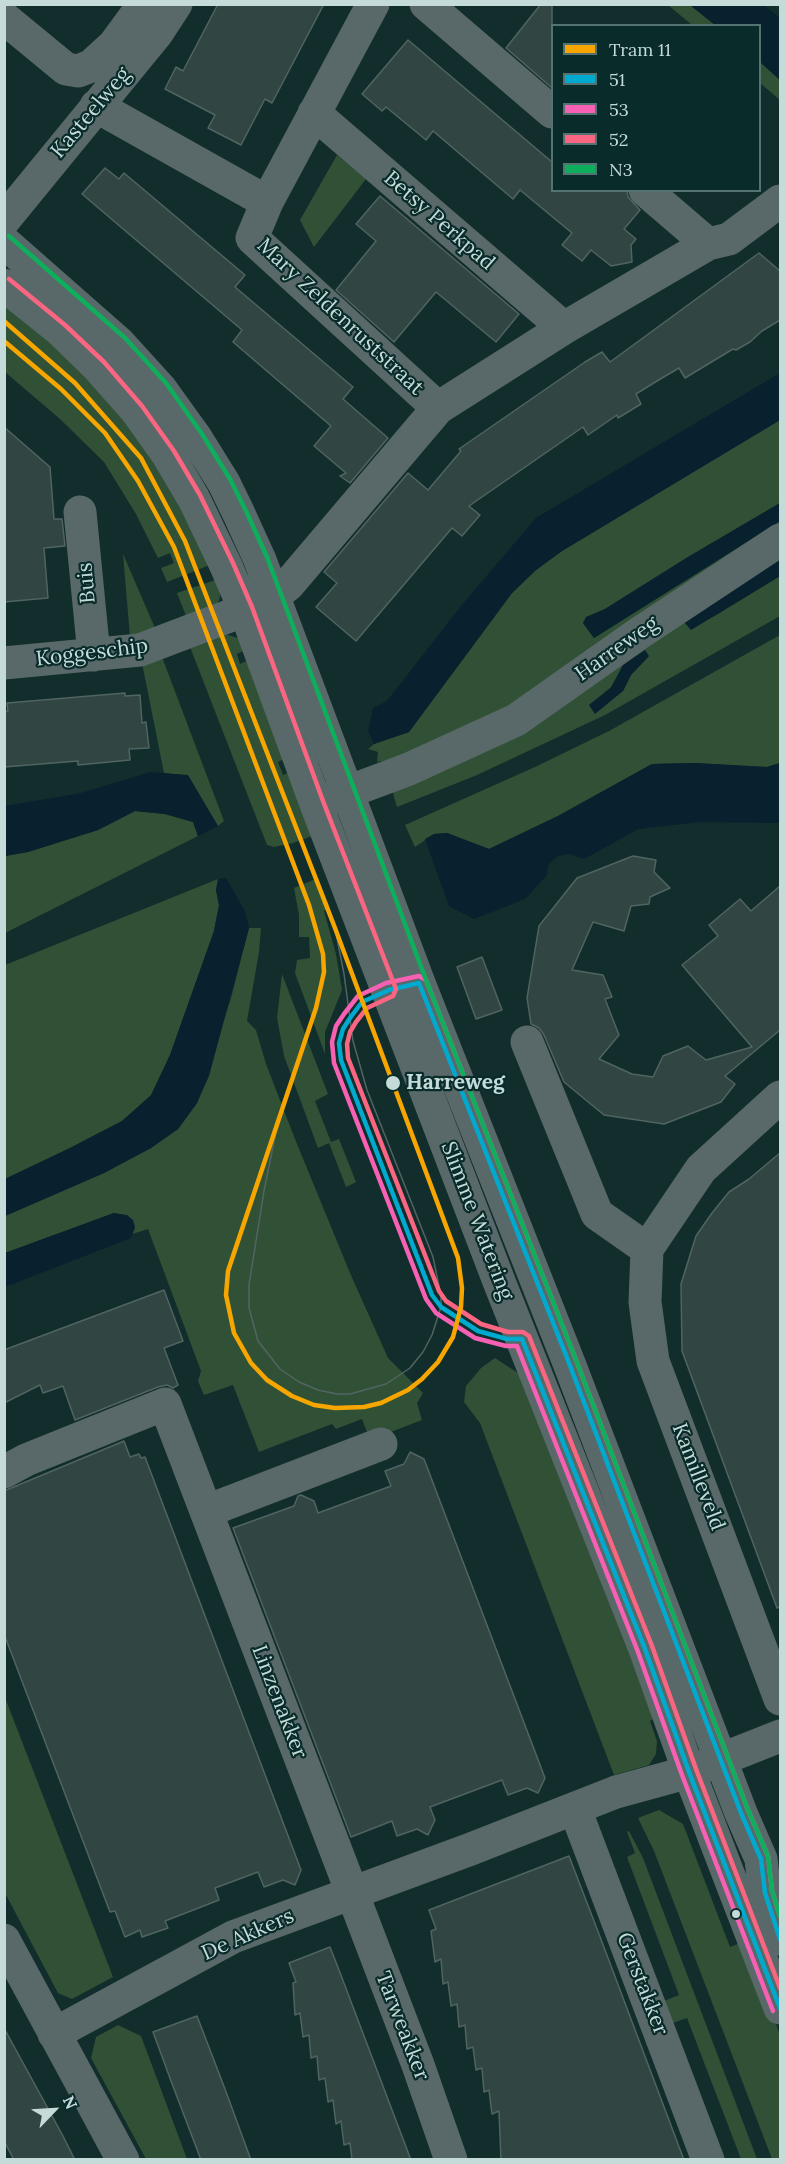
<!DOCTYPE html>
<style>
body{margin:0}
#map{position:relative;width:785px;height:2164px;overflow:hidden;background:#112d2c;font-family:Lora,serif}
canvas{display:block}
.frame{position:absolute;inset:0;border:6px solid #c4dbd9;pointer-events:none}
.legend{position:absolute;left:551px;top:24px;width:210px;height:168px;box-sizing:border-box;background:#092c2b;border:2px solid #547271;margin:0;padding:8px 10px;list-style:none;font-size:18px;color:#c4dbd9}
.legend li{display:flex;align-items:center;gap:12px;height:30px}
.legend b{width:30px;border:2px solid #547271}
.north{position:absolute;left:24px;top:2080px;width:60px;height:60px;-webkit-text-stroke:4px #092c2b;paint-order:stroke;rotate:65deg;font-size:16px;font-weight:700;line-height:24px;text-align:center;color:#c4dbd9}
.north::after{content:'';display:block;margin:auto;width:21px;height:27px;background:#c4dbd9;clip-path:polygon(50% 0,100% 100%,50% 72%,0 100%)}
</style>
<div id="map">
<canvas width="785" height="2164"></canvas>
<div class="frame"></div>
<ul class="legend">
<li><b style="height:8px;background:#f7a600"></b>Tram 11</li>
<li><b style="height:8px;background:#00a9ce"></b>51</li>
<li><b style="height:8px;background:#f860b3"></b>53</li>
<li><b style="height:8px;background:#fa6682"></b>52</li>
<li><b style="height:8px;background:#0daf5c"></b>N3</li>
</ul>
<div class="north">N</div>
</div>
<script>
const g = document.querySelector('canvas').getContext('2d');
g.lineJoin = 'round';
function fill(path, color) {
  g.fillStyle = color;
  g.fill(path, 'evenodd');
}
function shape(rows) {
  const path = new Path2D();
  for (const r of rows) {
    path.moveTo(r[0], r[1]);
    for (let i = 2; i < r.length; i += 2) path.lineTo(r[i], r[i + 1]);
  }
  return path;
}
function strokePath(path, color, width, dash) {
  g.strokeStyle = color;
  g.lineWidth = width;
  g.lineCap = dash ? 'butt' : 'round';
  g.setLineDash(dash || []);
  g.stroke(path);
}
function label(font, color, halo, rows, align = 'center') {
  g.font = font + ' Lora,serif';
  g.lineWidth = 4.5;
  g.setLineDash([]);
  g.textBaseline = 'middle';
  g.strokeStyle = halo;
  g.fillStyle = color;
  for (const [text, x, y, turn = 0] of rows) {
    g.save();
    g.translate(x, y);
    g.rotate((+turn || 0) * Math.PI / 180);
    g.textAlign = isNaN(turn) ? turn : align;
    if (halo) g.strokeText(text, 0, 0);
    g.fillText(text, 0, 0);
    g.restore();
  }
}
const green = shape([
 [668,5,690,5,715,25,692,25],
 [760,62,780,80,780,100,760,83],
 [337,155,366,179,314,247,300,220],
 [4,295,136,426,215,563,167,582,161,568,174,563,170,553,158,558,136,514,104,462,60,419,5,372],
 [780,420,780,503,688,557,605,609,587,617,583,623,594,638,780,521,780,530,505,713,394,759,377,762,378,752,368,749,374,744,409,732,512,593,536,570,562,551],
 [123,554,155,628,130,637],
 [780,576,780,616,605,715,477,775,397,807,392,790,730,583,713,617],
 [649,656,631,675,623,691,589,705],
 [221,578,222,589,219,600,215,608,187,618,177,593],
 [225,634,238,638,247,649,237,654,240,664,251,659,288,757,278,762,283,775,293,771,318,834,293,843,274,847,267,845,190,647],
 [780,635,780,763,767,767,694,763,652,764,558,816,489,849,447,833,434,834,415,847,405,825,535,767,609,731],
 [162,657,224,821,218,826,188,776,164,773,142,663],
 [135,811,165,814,193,822,198,836,5,933,5,856,28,852,98,830],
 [318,878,330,908,324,911,336,954,342,990,325,1032,325,1054,295,973,297,960,310,958,309,937,299,937,299,915,294,888],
 [218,879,216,890,219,905,214,931,170,1055,151,1096,122,1121,70,1148,5,1179,5,965],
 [249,928,261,928,259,952,247,1021,256,1030,266,1064,295,1139,350,1273,388,1358,423,1393,417,1403,422,1420,370,1440,362,1419,336,1429,332,1424,259,1452,233,1385,204,1395,198,1381,201,1371,148,1229,132,1234,135,1227,114,1213,5,1253,5,1216,104,1173,151,1148,178,1129,197,1103,231,998],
 [282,974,328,1094,315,1101,331,1142,339,1139,356,1182,346,1187,329,1143,318,1148,284,1056,277,1018],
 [495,1358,518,1373,535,1395,657,1717,650,1721,657,1741,656,1754,649,1765,614,1775,480,1423,464,1402,466,1386,481,1368],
 [4,1695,113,1977,72,1999,58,1993,5,1893],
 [659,1810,683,1824,730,1947,745,1941,780,2035,780,2159,772,2159,654,1851,638,1818],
 [629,1831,643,1858,757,2159,741,2159,687,2018,667,2025,659,2003,679,1995,627,1857,635,1853,627,1832],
 [118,2025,141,2036,187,2159,146,2159,91,2058,96,2037]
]);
const water = shape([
 [690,5,764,5,780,18,780,80,760,62,760,26,715,25],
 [780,373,780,420,562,551,536,570,512,593,409,732,374,744,368,731,373,708,387,701,461,606,536,518],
 [780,503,780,521,594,638,583,623,586,617,605,609,688,557],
 [780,558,780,576,691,630,684,622],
 [645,650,649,656,631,675,623,691,595,714,589,705,610,689,623,665],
 [694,763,767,767,780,763,780,823,700,822,638,829,584,859,570,854,558,856,548,865,547,875,525,899,474,919,449,906,425,839,434,834,447,833,489,849,558,816,652,764],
 [150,772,188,775,218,826,198,836,193,822,165,814,135,811,98,830,28,852,5,856,5,806,81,793],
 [226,878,245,911,249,928,209,1076,197,1103,178,1129,151,1148,104,1173,5,1216,5,1179,70,1148,122,1121,151,1095,170,1055,214,931,219,905,216,890,218,879],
 [114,1213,127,1215,133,1220,135,1227,131,1238,5,1287,5,1253]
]);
const building = shape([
 [218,4,324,4,272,103,265,99,241,145,208,128,215,115,165,89,176,67,183,71,218,4],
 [541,4,552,4,552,88,506,48,541,4],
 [408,40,552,162,552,190,627,190,628,197,640,210,624,229,636,239,631,245,632,262,611,266,591,250,582,261,562,245,572,233,520,190,513,199,433,131,426,140,386,107,382,111,362,94,408,40],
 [105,168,119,179,124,173,245,275,235,287,353,387,343,399,388,438,350,483,340,476,346,473,314,446,331,426,233,342,242,330,82,194,105,168],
 [380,196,519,314,496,342,436,292,394,342,336,290,376,241,356,224,380,196],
 [759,253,780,271,780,320,762,331,750,342,736,350,733,349,685,378,679,368,657,381,636,394,641,404,618,418,617,415,588,435,583,427,469,506,480,515,462,536,452,528,356,641,316,607,337,583,324,572,408,473,428,490,461,451,459,449,585,362,602,352,610,362,759,253],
 [4,427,50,467,54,519,62,519,65,546,44,548,48,598,4,602,4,427],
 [125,693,125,696,140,695,142,723,146,722,149,748,129,749,130,760,78,765,78,761,4,767,4,711,8,711,7,703,125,693],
 [633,856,656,860,654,872,670,888,650,897,649,904,631,906,624,931,593,922,572,970,603,975,612,997,605,999,619,1035,599,1059,632,1074,653,1077,663,1056,688,1046,706,1060,752,1047,682,965,718,936,709,925,740,899,751,911,780,886,780,1030,725,1076,735,1084,721,1102,664,1124,604,1115,564,1082,544,1035,539,1028,531,1024,527,998,539,926,577,878,633,856],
 [482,957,502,1010,476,1019,457,967,482,957],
 [780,1153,780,1607,777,1608,682,1351,681,1284,696,1236,712,1213,729,1192,749,1179,780,1153],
 [164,1290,183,1341,164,1348,178,1385,173,1388,167,1385,158,1387,75,1420,63,1386,43,1393,40,1385,4,1403,4,1350,164,1290],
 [124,1441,130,1457,139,1454,141,1458,145,1457,301,1870,295,1885,283,1880,264,1887,258,1872,215,1888,219,1900,165,1921,168,1928,142,1937,140,1930,125,1937,115,1911,110,1912,4,1634,4,1491,124,1441],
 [410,1452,424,1459,545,1778,538,1793,527,1788,508,1795,502,1780,430,1807,435,1820,428,1835,417,1829,397,1836,392,1821,351,1837,233,1528,294,1506,298,1496,301,1495,314,1501,318,1513,391,1486,385,1471,404,1464,410,1452],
 [569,1856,599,1934,684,2160,501,2160,499,2111,492,2114,489,2090,484,2092,482,2068,476,2070,473,2047,467,2049,465,2025,459,2027,457,2004,451,2006,448,1982,443,1984,441,1959,435,1962,431,1931,436,1929,429,1910,569,1856],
 [330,1947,339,1970,411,2160,352,2160,350,2143,344,2145,341,2121,336,2124,333,2100,328,2102,325,2078,319,2080,317,2056,311,2058,309,2035,303,2037,300,2013,295,2015,293,1983,296,1982,289,1963,330,1947],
 [197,2016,225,2089,251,2160,201,2160,171,2081,153,2032,197,2016],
 [4,2028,63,2136,75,2160,14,2160,4,2141,4,2028]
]);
const minor = shape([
 [426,4,552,112],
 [4,18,66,69,78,71,91,66,114,45,144,4],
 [96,106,267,202,252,238,438,408],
 [314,113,564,328],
 [645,190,708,244],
 [267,202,373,4],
 [4,220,157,33,176,4],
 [4,242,120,344,160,388,196,438,224,483,239,514,260,560,419,983,569,1363,741,1813,761,1859,765,1893,780,1939],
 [4,285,60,330,98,367,136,410,168,455,194,499,226,566,245,610,316,804,500,1284,645,1649,689,1772,780,2008],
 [80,512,94,655],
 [4,663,140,650,245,610,272,597,288,585,438,408,564,328,708,244,729,239,780,201],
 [329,799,409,769,516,720,638,634,780,540],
 [527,1042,597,1214,647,1249],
 [780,1097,701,1169,647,1249,645,1302,653,1361,780,1699],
 [4,1472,26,1460,165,1404,418,2065,451,2160],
 [207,1511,381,1444],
 [575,1809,708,2160],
 [4,1940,123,2160],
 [54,2034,233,1937,471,1849,616,1792,689,1772,780,1736]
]);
const tram = shape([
 [279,1117,264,1191,249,1285,249,1308,258,1341,280,1369,299,1382,318,1390,337,1394,350,1394,386,1384,410,1368,423,1352,432,1335,441,1307,441,1296,433,1257,367,1090,353,1041,344,974,335,928]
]);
const bus1 = shape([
 [780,1939,765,1893,761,1859,741,1813,569,1363,419,983,389,990,362,1002,350,1018,343,1029,339,1043,341,1060,432,1295,441,1307,478,1331,507,1339,522,1339,645,1649,689,1772,780,2008]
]);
const bus2 = shape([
 [773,2011,682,1775,638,1652,517,1346,506,1346,475,1338,436,1313,426,1299,334,1063,332,1042,336,1026,344,1014,358,996,386,983,419,976,426,980,576,1360,748,1810,768,1856,772,1891,780,1916]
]);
const bus3 = shape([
 [9,279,65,325,104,362,142,406,174,451,200,495,233,563,252,607,323,801,396,989,393,996,367,1008,356,1022,350,1032,347,1044,348,1058,439,1291,446,1301,481,1324,508,1332,523,1332,529,1336,652,1646,696,1769,780,1988]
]);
const bus4 = shape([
 [9,236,125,338,166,383,202,434,230,479,246,511,267,557,426,980,576,1360,748,1810,768,1856,772,1891,780,1916]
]);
const tram1 = shape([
 [4,321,75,383,141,458,185,541,335,928,458,1258,462,1288,461,1307,453,1337,438,1362,422,1379,408,1390,381,1403,364,1407,335,1408,314,1405,292,1396,267,1380,251,1363,234,1333,226,1295,228,1271,316,1008,324,972,323,954,309,905,174,547,138,481,105,433,61,389,4,341]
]);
const markers = [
 [393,1083,8,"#c4dbd9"],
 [736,1914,5,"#c4dbd9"]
];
const streetNames = [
 ["Kasteelweg",91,113,-50],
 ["Betsy Perkpad",439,221,41],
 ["Mary Zeldenruststraat",340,317,43],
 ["Buis",87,583,-95],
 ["Harreweg",617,649,-35],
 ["Koggeschip",92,653,-7],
 ["Slimme Watering",477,1221,69],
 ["Kamilleveld",698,1477,69],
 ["Linzenakker",279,1702,69],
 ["De Akkers",248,1935,-24],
 ["Gerstakker",642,1984,69],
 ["Tarweakker",402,2026,69]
];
const stopNames = [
 ["Harreweg",406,1083]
];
fill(green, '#315136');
fill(water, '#07212e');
fill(building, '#314642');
strokePath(building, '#506461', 1.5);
strokePath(minor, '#596868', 33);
strokePath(tram, '#526463', 1.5);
strokePath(bus1, '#00a9ce', 4.5);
strokePath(bus2, '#f860b3', 4.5);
strokePath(bus3, '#fa6682', 4.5);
strokePath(bus4, '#0daf5c', 4.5);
strokePath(tram1, '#f7a600', 4.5);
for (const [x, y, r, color] of markers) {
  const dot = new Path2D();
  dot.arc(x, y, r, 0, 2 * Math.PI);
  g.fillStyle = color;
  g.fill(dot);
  strokePath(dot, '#092c2b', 2);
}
label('21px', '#c4dbd9', '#092c2b', streetNames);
label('bold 21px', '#c4dbd9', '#092c2b', stopNames, 'left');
</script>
